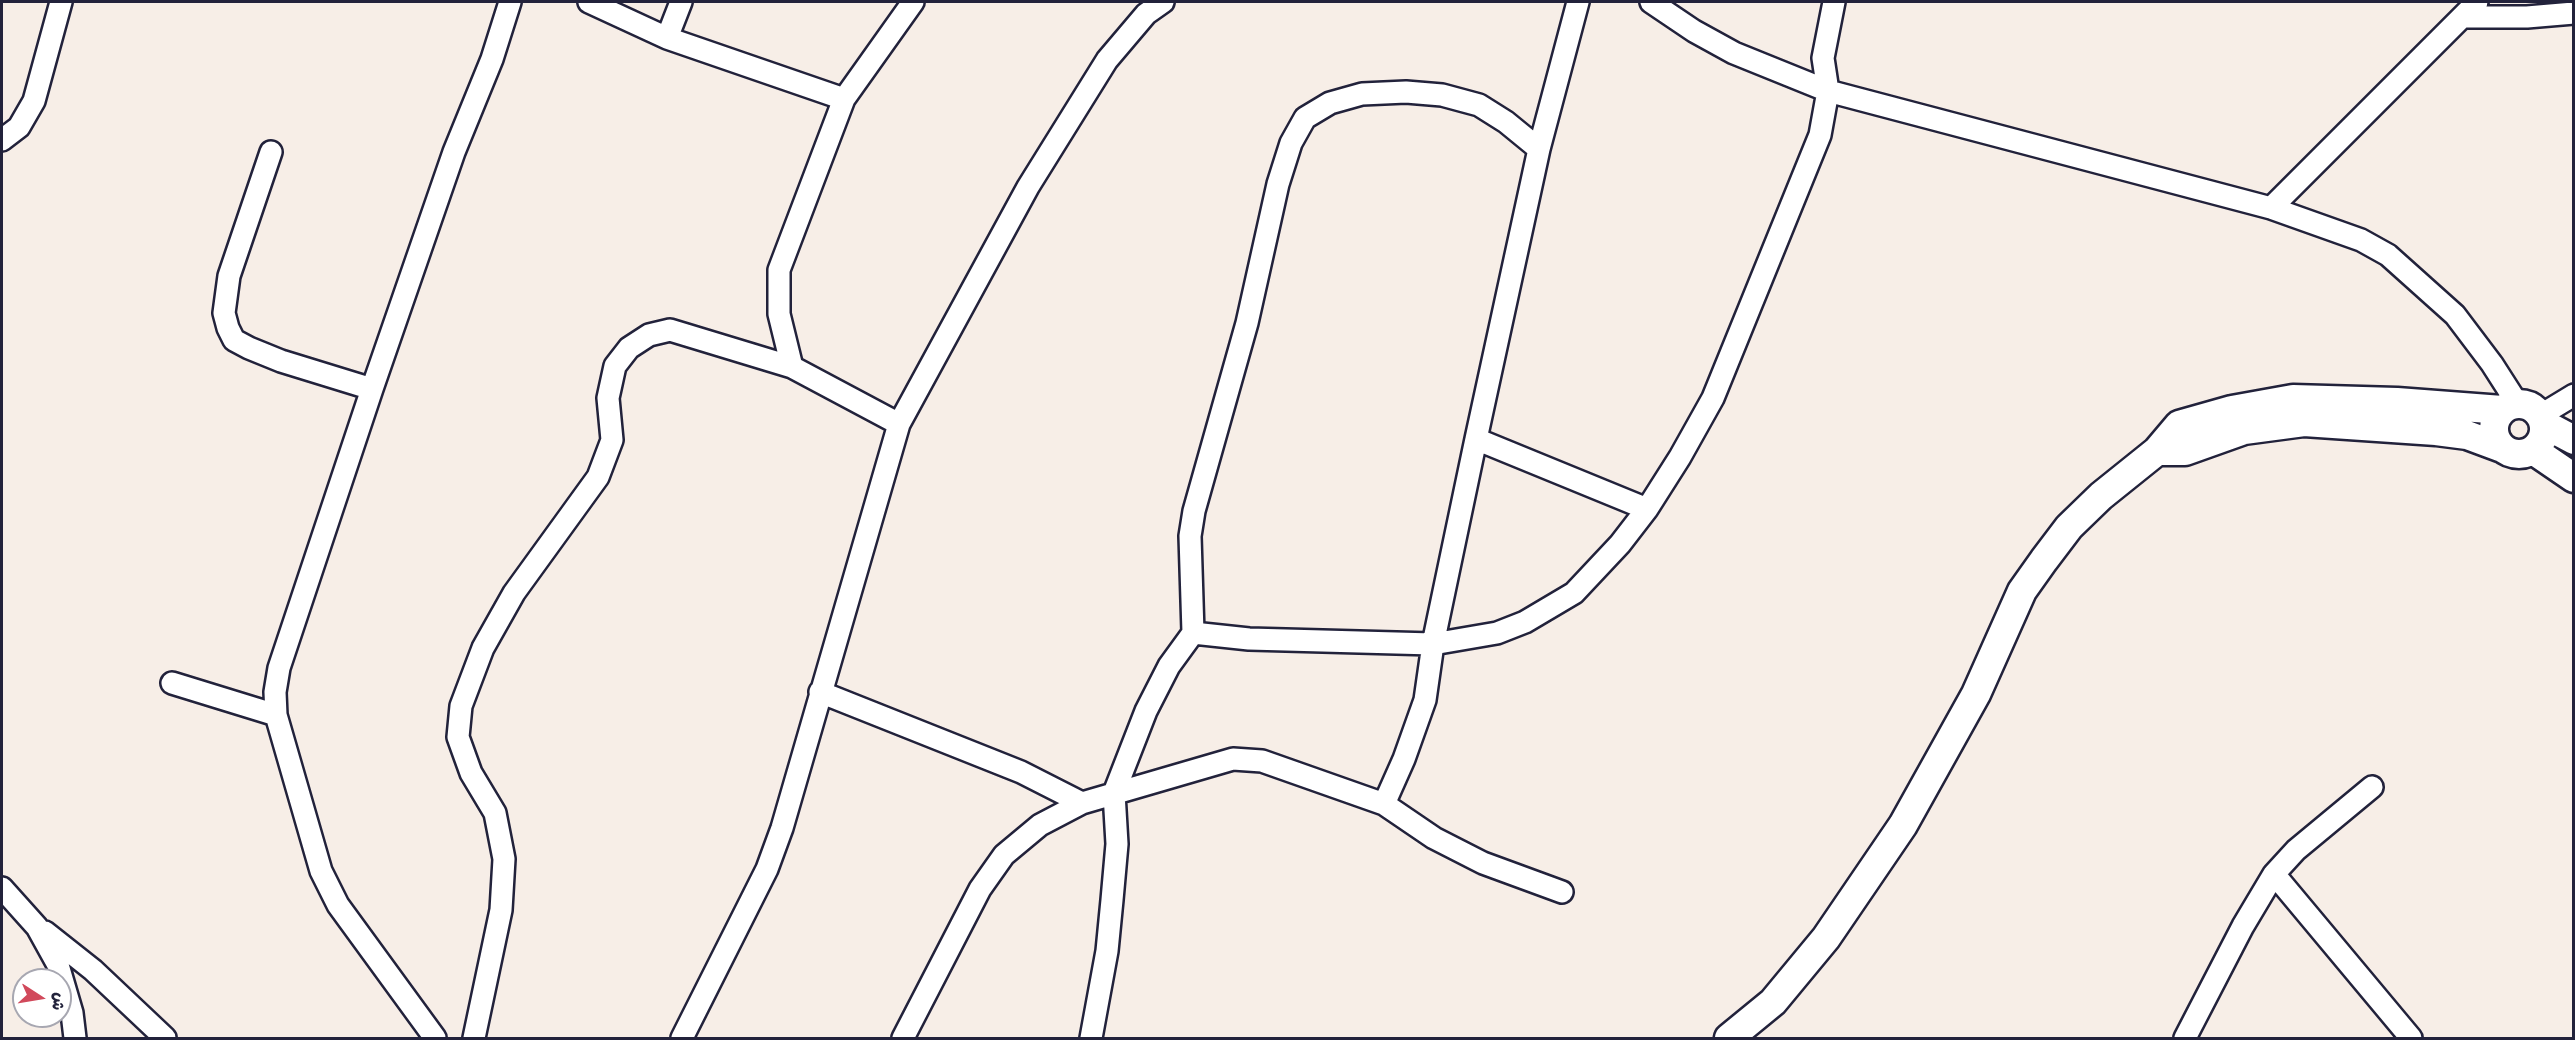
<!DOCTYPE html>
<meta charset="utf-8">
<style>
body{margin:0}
#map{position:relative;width:2575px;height:1040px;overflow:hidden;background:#f7eee7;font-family:Mynerve,"Playpen Sans Arabic",sans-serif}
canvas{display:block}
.frame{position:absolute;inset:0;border:3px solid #22223b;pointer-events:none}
.north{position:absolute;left:12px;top:968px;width:60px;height:60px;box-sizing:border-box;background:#fff;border:2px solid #a7a7b1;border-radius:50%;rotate:102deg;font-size:16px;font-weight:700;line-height:24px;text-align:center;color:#22223b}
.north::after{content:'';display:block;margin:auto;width:21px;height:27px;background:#d1495b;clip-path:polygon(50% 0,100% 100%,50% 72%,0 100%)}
</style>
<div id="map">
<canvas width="2575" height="1040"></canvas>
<div class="frame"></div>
<div class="north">ش</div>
</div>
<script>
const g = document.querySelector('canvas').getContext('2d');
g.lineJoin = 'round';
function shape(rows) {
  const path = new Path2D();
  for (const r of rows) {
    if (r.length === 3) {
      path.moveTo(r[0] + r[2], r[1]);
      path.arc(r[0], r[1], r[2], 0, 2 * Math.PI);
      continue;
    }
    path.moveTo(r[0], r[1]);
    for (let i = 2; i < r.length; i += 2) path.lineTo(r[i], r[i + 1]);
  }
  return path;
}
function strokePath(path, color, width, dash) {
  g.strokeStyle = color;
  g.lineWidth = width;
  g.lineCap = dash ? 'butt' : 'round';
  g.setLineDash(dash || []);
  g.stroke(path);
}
const street = shape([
 [589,2,667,38,844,99],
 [1651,2,1694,31,1734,53,1828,91,2271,208,2361,240,2388,255,2455,315,2492,364,2517,403],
 [2462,17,2527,17,2574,13],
 [667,38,681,2],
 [2,140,19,127,34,101,61,2],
 [271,152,229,276,224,313,228,328,234,340,249,348,281,361,372,389],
 [2271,208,2477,2],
 [792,367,779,314,779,270,844,99,913,2],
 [2541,415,2574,395],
 [1476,439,1647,509],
 [1193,633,1190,536,1194,511,1247,323,1278,184,1291,143,1305,118,1330,103,1362,94,1406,92,1442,95,1479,105,1506,122,1539,149],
 [172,683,276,715],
 [820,692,1021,772,1082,803],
 [2372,787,2296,850,2274,874,2411,1038],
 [1384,804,1404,759,1425,700,1433,644,1476,439,1539,149,1578,2],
 [2,888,37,927,58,965,72,1013,75,1038],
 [45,932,93,970,165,1038],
 [435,1038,338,905,321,871,276,715,275,692,279,668,372,389,454,152,492,59,510,2],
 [474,1038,501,910,504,859,495,813,471,773,458,737,461,706,483,648,514,593,598,477,612,440,608,398,615,366,629,348,649,335,670,330,792,367,899,424],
 [682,1038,767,869,782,828,899,424,1028,187,1107,60,1146,14,1163,2],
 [903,1038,980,889,1004,855,1040,825,1082,803,1233,759,1262,761,1384,804,1434,838,1483,863,1562,892],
 [1091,1038,1107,951,1112,900,1117,844,1114,793,1146,711,1169,666,1193,633,1249,639,1433,644,1497,633,1525,622,1574,593,1620,544,1647,509,1680,457,1713,398,1820,135,1828,91,1823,58,1834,2],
 [2185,1038,2243,926,2274,874]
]);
const secondary = shape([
 [2519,429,25],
 [2544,424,2574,440],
 [2533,450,2574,478],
 [2157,451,2185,451,2244,430,2304,422,2436,431,2467,435,2502,448],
 [1729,1038,1773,1002,1826,938,1903,825,1976,694,2022,591,2044,560,2069,527,2101,496,2157,451,2179,425,2232,410,2293,399,2397,402,2502,410]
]);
strokePath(street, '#22223b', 26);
strokePath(secondary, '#22223b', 33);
strokePath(street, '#fff', 21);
strokePath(secondary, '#fff', 28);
</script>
